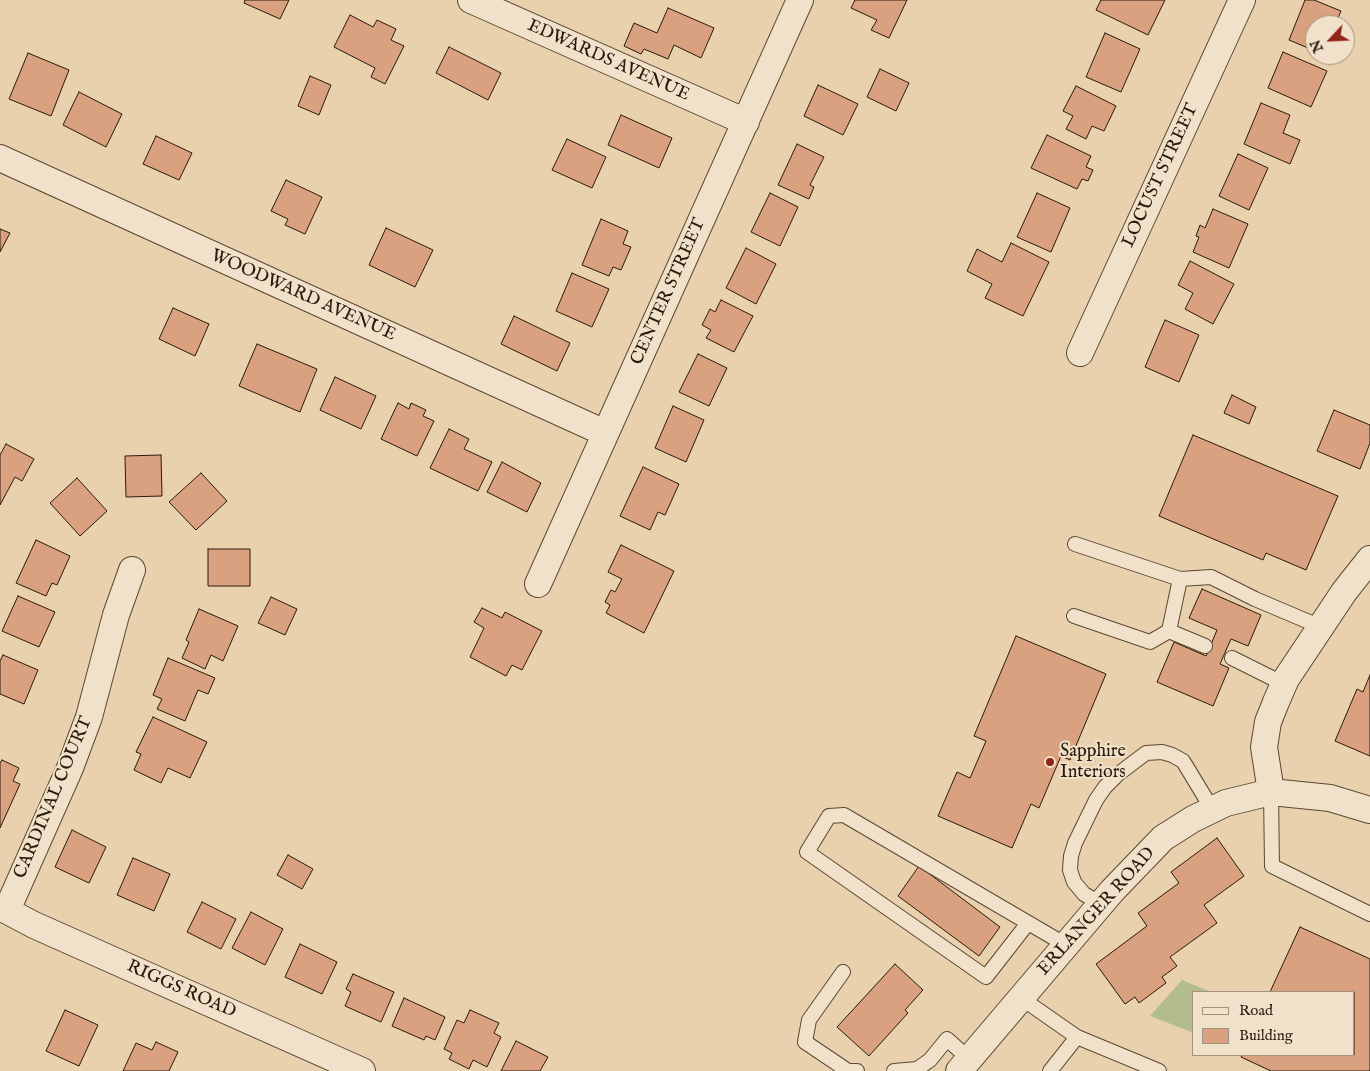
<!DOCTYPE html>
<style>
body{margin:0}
#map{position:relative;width:1370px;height:1071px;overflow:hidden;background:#ead1ae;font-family:"IM FELL English",serif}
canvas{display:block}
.legend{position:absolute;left:1192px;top:991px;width:162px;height:65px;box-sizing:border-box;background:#f1e1ca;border:1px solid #a1917d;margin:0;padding:6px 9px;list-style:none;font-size:15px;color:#291a0a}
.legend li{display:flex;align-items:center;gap:10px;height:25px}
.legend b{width:25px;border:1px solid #a1917d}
.north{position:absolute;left:1305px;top:15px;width:50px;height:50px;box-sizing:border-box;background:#f1e1ca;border:1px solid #a1917d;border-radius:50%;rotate:245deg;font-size:14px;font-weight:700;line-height:20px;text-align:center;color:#291a0a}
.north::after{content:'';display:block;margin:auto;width:18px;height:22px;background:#8f2418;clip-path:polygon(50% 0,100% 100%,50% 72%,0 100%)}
</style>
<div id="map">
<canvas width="1370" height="1071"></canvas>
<ul class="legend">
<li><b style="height:6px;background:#f1e1ca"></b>Road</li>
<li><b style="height:14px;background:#daa180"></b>Building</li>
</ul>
<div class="north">N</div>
</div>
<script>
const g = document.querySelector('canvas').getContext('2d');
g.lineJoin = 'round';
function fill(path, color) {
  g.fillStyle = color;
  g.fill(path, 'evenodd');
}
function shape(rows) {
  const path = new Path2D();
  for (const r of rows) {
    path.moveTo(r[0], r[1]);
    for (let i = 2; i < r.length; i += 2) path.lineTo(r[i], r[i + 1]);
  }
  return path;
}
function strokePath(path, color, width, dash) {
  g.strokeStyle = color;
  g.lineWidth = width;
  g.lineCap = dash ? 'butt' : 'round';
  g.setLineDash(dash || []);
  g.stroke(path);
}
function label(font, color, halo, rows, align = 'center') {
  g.font = font + ' "IM FELL English",serif';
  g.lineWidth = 4;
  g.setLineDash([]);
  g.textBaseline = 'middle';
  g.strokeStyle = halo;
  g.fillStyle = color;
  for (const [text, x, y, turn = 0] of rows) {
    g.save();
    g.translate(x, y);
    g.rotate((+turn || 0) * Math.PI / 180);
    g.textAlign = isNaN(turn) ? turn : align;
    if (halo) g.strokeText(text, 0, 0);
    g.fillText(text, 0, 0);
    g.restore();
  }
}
const green = shape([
 [1182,980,1211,992,1194,992,1194,1033,1150,1016]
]);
const building = shape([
 [245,0,289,0,280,19,244,3,245,0],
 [855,0,907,0,889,38,871,30,877,20,851,8,855,0],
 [1101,0,1165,0,1148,35,1096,10,1101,0],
 [1305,0,1314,0,1341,11,1335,25,1315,25,1315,51,1289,40,1305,0],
 [668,8,714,28,701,58,674,45,668,59,644,49,641,54,624,46,634,23,657,33,668,8],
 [350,15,373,27,377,20,396,29,391,40,404,46,385,84,371,77,375,68,334,47,350,15],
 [1105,33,1140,49,1121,92,1086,77,1105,33],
 [449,47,501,73,488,100,436,73,449,47],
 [1283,52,1327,71,1311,107,1268,88,1283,52],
 [28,53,69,70,51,116,9,99,28,53],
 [880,69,909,83,896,111,867,97,880,69],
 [310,76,331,85,319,115,298,106,310,76],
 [818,85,858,104,843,135,804,116,818,85],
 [1076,86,1116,106,1104,131,1092,126,1086,139,1066,129,1073,116,1063,111,1076,86],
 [79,92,122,114,106,147,63,125,79,92],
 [1261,103,1290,115,1283,133,1300,140,1290,164,1244,144,1261,103],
 [621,115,672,138,659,168,608,145,621,115],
 [1047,135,1091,156,1086,167,1093,170,1088,181,1082,179,1077,189,1031,168,1047,135],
 [156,136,192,153,179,180,143,164,156,136],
 [567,139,606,157,592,188,552,170,567,139],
 [797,144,824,157,810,185,814,187,809,199,778,185,797,144],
 [1238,154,1268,168,1249,210,1219,196,1238,154],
 [286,180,322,197,305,234,285,225,288,219,271,211,286,180],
 [770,193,798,207,780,246,751,232,770,193],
 [1037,193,1070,208,1051,252,1017,237,1037,193],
 [1213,209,1248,224,1229,268,1193,252,1199,237,1196,236,1200,225,1205,228,1213,209],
 [601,219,628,231,623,244,631,247,621,270,613,267,609,276,582,265,601,219],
 [386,228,433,250,415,287,369,265,386,228],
 [0,229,10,233,0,252,0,229],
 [1011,243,1049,262,1023,316,985,298,992,284,967,271,977,249,1002,262,1011,243],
 [746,248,776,264,756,304,726,288,746,248],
 [1190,261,1234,284,1213,324,1185,309,1193,293,1178,285,1190,261],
 [572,273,609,289,592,327,556,311,572,273],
 [721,300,753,316,734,352,706,338,711,330,702,325,710,309,715,312,721,300],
 [173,308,209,324,195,356,159,339,173,308],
 [514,316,570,343,557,371,501,344,514,316],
 [1165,320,1199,335,1179,382,1145,367,1165,320],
 [257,344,317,369,300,412,239,386,257,344],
 [698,354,727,368,709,406,679,392,698,354],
 [335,377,376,396,361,429,320,410,335,377],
 [1232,395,1256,407,1249,424,1224,413,1232,395],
 [398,403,409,409,411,403,426,410,423,416,434,421,417,456,381,439,398,403],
 [673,406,704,420,686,462,655,448,673,406],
 [1334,410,1370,425,1370,443,1360,469,1317,451,1334,410],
 [449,429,469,439,464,449,492,462,478,491,430,468,449,429],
 [1193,435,1338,496,1306,570,1266,553,1263,560,1159,516,1193,435],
 [6,444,34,459,22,481,15,477,0,505,0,455,6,444],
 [161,455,162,496,126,497,125,456,161,455],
 [502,462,541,483,527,512,487,492,502,462],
 [643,467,679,484,665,515,658,512,650,530,620,516,643,467],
 [201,473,227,501,196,530,169,502,201,473],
 [77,478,107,511,80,536,50,503,77,478],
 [36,540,70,556,57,585,52,583,46,596,16,583,36,540],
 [621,545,674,571,644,633,606,613,610,605,605,602,611,590,615,592,622,579,608,572,621,545],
 [208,549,250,549,250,586,208,586,208,549],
 [1202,589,1261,615,1248,646,1231,639,1220,664,1229,668,1213,706,1157,682,1174,642,1206,656,1217,630,1189,618,1202,589],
 [18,596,55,612,39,647,2,631,18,596],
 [271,597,297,609,285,635,258,623,271,597],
 [482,608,502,618,505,612,542,631,522,670,512,665,506,676,470,657,484,628,474,622,482,608],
 [199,609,238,626,223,661,211,655,205,669,182,658,189,642,186,640,199,609],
 [1016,636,1106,674,1070,760,1061,756,1039,808,1031,804,1012,848,938,816,957,772,970,778,986,741,974,736,1016,636],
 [3,655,38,670,24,704,0,694,0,661,3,655],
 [168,658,215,678,208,694,198,690,185,721,157,709,162,699,153,695,168,658],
 [1370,675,1370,756,1335,741,1357,689,1363,692,1370,675],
 [153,717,207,742,190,778,168,768,161,783,134,770,141,754,136,752,153,717],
 [2,760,19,768,13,781,20,784,0,828,0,763,2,760],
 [72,830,106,847,89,883,55,867,72,830],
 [1217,838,1244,876,1204,905,1217,923,1170,957,1177,966,1162,977,1166,983,1139,1003,1135,997,1125,1004,1096,964,1147,926,1138,913,1179,883,1171,872,1217,838],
 [288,855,313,869,302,889,277,875,288,855],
 [133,858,170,874,154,911,117,895,133,858],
 [919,866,1000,927,979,956,898,896,919,866],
 [202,902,236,919,221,949,187,932,202,902],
 [251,912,283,929,265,965,232,948,251,912],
 [1300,927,1370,959,1370,1071,1271,1071,1241,1057,1242,1055,1354,1055,1354,992,1270,992,1300,927],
 [300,944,337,962,322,994,285,977,300,944],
 [895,964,923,990,905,1010,908,1013,869,1056,837,1027,895,964],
 [353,974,394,992,381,1022,345,1006,351,992,346,989,353,974],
 [404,998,445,1017,435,1040,426,1036,424,1040,392,1026,404,998],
 [65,1010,98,1025,79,1066,46,1051,65,1010],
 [470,1010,499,1023,494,1033,501,1037,487,1067,473,1060,469,1069,449,1059,452,1053,444,1049,457,1020,464,1023,470,1010],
 [516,1041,548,1057,540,1071,501,1071,516,1041],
 [156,1042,178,1052,169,1071,123,1071,136,1043,152,1050,156,1042]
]);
const service = shape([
 [1075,544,1180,579,1211,577,1255,599,1321,627],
 [1180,579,1169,631,1205,646],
 [1074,616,1150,642,1169,631],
 [1232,658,1284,684],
 [1271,792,1272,866,1370,914],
 [1101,904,1084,894,1074,882,1070,870,1071,856,1075,843,1096,800,1105,787,1117,775,1146,753,1162,752,1172,755,1183,761,1212,809],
 [1028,923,986,977,807,852,829,816,844,815,1066,945],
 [843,972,809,1020,805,1042,848,1071,857,1071],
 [1021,998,1077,1037,1050,1071],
 [1077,1037,1159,1071],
 [894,1071,917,1069,930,1060,947,1039,969,1059]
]);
const minor = shape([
 [471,0,746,122],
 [0,158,605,433],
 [1080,353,1242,0],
 [538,584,800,0],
 [1271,792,1264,747,1268,722,1276,702,1286,679,1344,592,1370,559],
 [0,907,34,925,362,1071],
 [7,910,70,768,89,717,116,615,132,570],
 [959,1071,1112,891,1163,838,1193,819,1226,803,1271,792,1330,798,1370,810]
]);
const markers = [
 [1050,762,5,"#8f2418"]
];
const streetNames = [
 ["EDWARDS AVENUE",608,61,24],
 ["LOCUST STREET",1161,176,-65],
 ["CENTER STREET",669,292,-66],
 ["WOODWARD AVENUE",303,296,24],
 ["CARDINAL COURT",54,798,-67],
 ["ERLANGER ROAD",1097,912,-48],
 ["RIGGS ROAD",181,990,24]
];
const poiNames = [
 ["Sapphire",1060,752],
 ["Interiors",1060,773]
];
fill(green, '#b3bc8d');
fill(building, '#daa180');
strokePath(building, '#291a0a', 1);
strokePath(service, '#594833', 16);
strokePath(minor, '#594833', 28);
strokePath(service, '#f1e1ca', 14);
strokePath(minor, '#f1e1ca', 26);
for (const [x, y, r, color] of markers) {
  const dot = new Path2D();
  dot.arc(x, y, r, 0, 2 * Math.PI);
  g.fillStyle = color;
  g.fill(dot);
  strokePath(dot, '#f1e1ca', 2);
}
label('18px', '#291a0a', '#f1e1ca', streetNames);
label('18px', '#291a0a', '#f1e1ca', poiNames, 'left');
</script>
